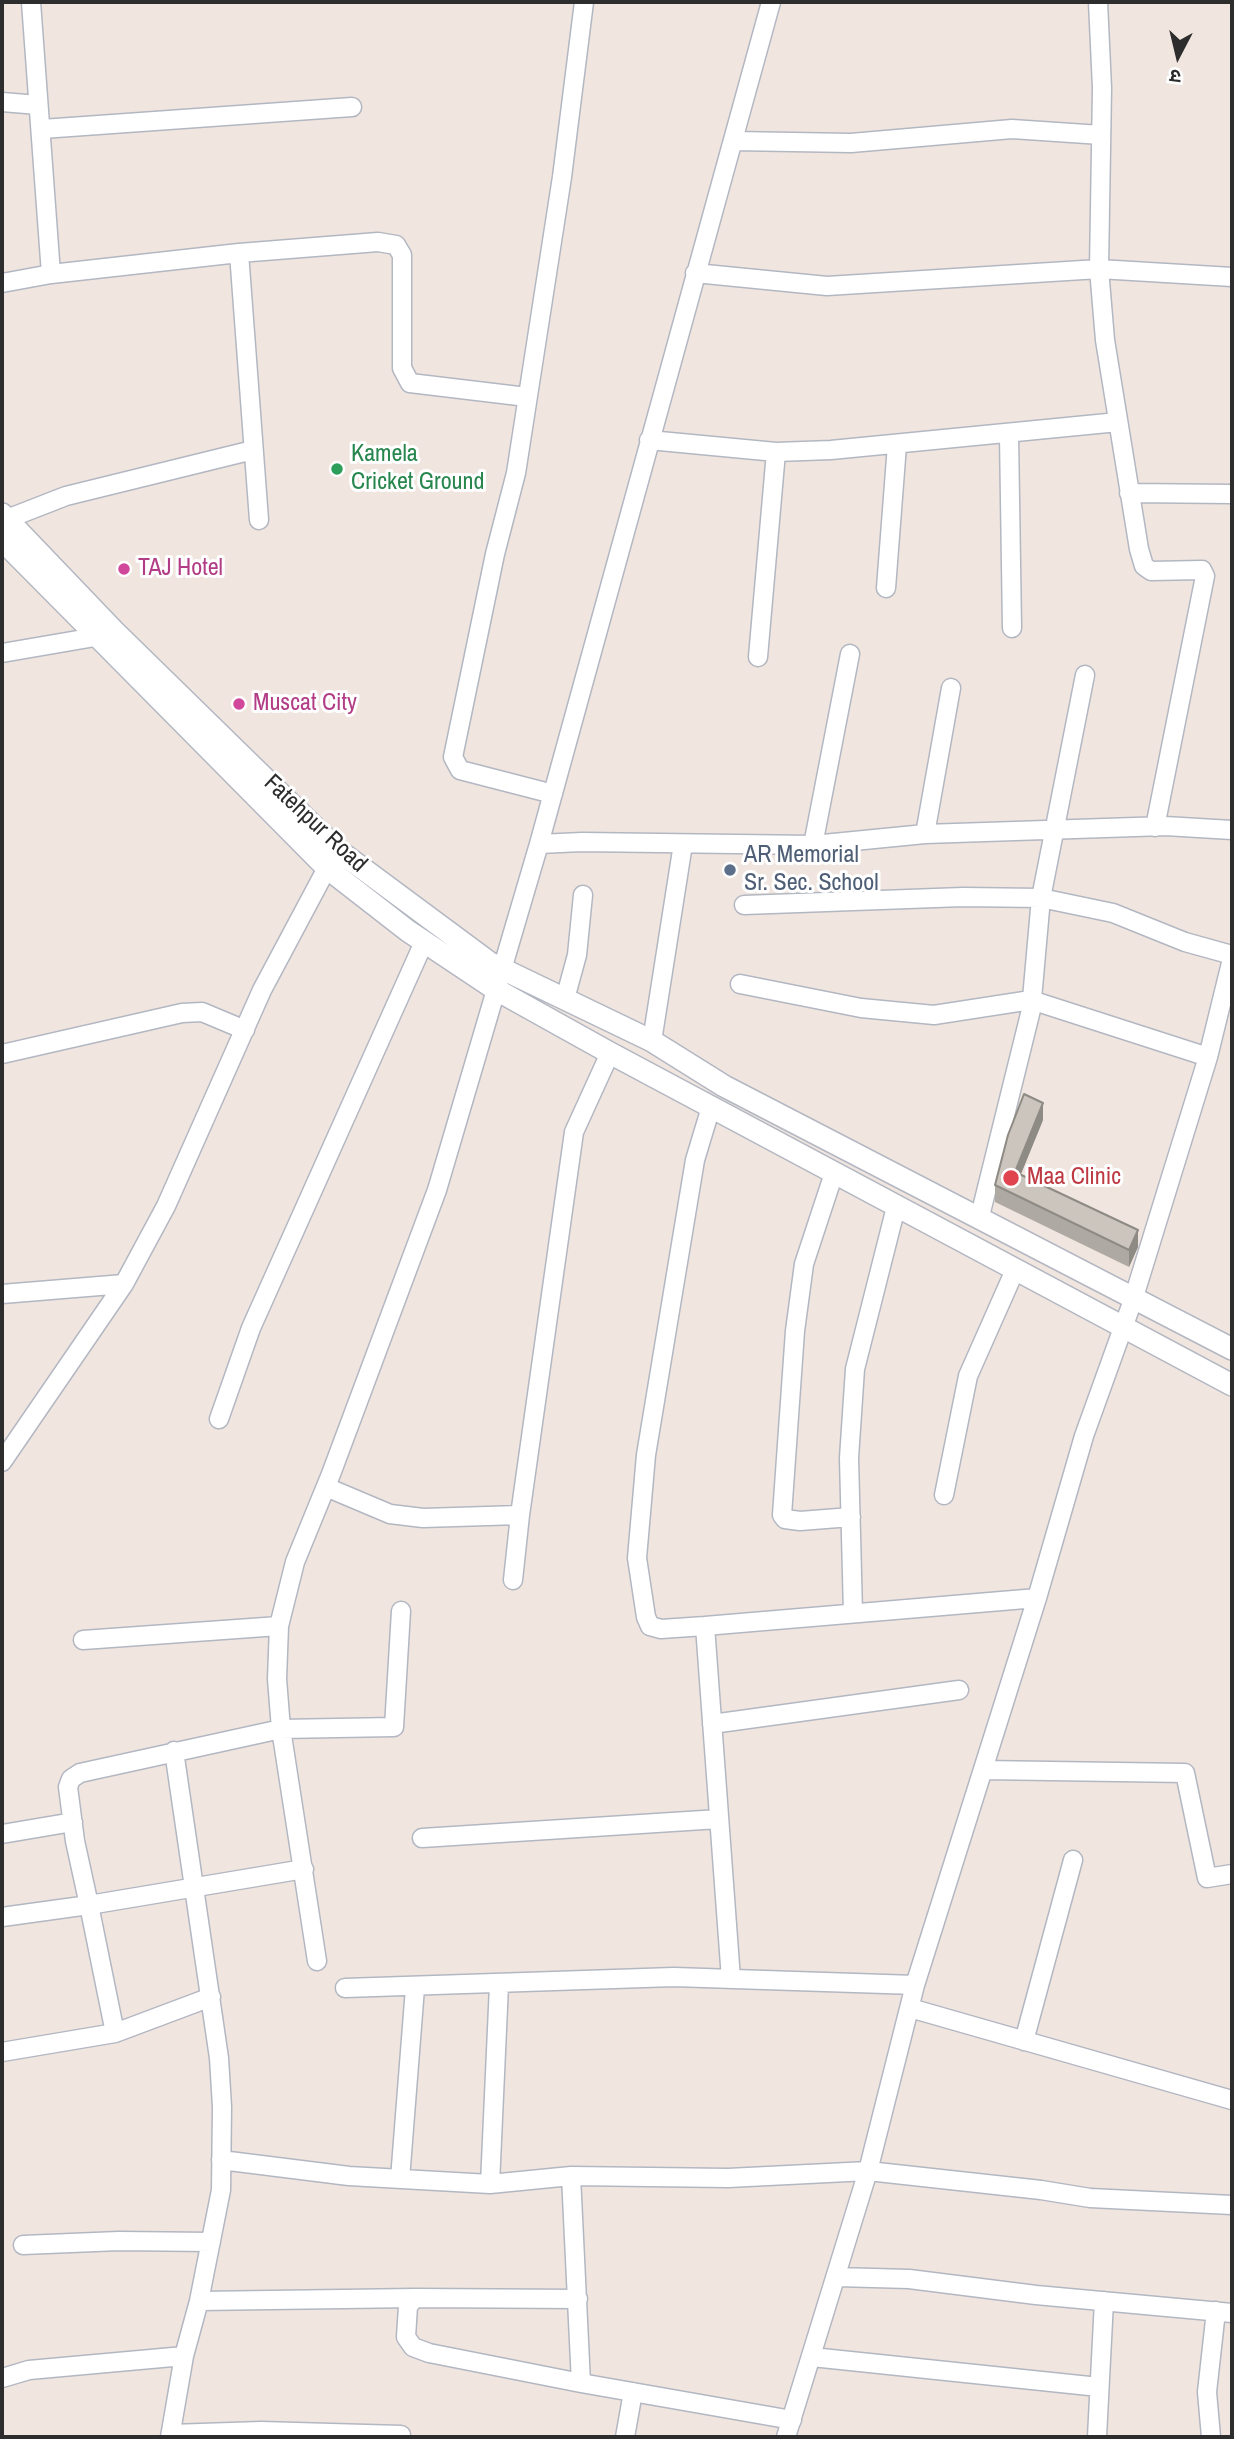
<!DOCTYPE html>
<meta charset="utf-8">
<style>
body{margin:0}
#map{position:relative;width:1234px;height:2439px;overflow:hidden;background:#f0e6df;font-family:"Archivo Narrow","Noto Sans Devanagari",sans-serif}
canvas{display:block}
.frame{position:absolute;inset:0;border:4px solid #2d2d2d;pointer-events:none}
.north{position:absolute;left:1143px;top:21px;width:70px;height:70px;-webkit-text-stroke:5px #fff;paint-order:stroke;rotate:187deg;font-size:19px;font-weight:700;line-height:28px;text-align:center;color:#2d2d2d}
.north::after{content:'';display:block;margin:auto;width:24px;height:32px;background:#2d2d2d;clip-path:polygon(50% 0,100% 100%,50% 72%,0 100%)}
</style>
<div id="map">
<canvas width="1234" height="2439"></canvas>
<div class="frame"></div>
<div class="north">उ</div>
</div>
<script>
const g = document.querySelector('canvas').getContext('2d');
g.lineJoin = 'round';
function shape(rows) {
  const path = new Path2D();
  for (const r of rows) {
    path.moveTo(r[0], r[1]);
    for (let i = 2; i < r.length; i += 2) path.lineTo(r[i], r[i + 1]);
  }
  return path;
}
function strokePath(path, color, width, dash) {
  g.strokeStyle = color;
  g.lineWidth = width;
  g.lineCap = dash ? 'butt' : 'round';
  g.setLineDash(dash || []);
  g.stroke(path);
}
function fill(path, color) {
  g.fillStyle = color;
  g.fill(path, 'evenodd');
}
function label(font, color, halo, rows, align = 'center') {
  g.font = font + ' "Archivo Narrow",sans-serif';
  g.lineWidth = 6;
  g.setLineDash([]);
  g.textBaseline = 'middle';
  g.strokeStyle = halo;
  g.fillStyle = color;
  for (const [text, x, y, turn = 0] of rows) {
    g.save();
    g.translate(x, y);
    g.rotate((+turn || 0) * Math.PI / 180);
    g.textAlign = isNaN(turn) ? turn : align;
    if (halo) g.strokeText(text, 0, 0);
    g.fillText(text, 0, 0);
    g.restore();
  }
}
const minor = shape([
 [31,2,51,274],
 [1098,2,1102,88,1099,269,1105,340,1139,549,1144,566,1151,571,1202,570,1205,576,1155,827],
 [2,102,38,105],
 [42,129,352,107],
 [734,141,851,143,1012,129,1101,135],
 [239,253,259,520],
 [695,273,827,286,1099,269,1232,277],
 [2,283,51,274,239,253,378,242,396,245,402,255,402,368,410,383,527,397],
 [1009,435,1012,628],
 [649,440,776,452,831,450,1118,422],
 [1129,493,1232,494],
 [7,519,66,496,253,450],
 [886,588,897,445],
 [2,653,95,637],
 [758,657,776,452],
 [553,794,460,770,453,757,495,554,516,473,562,177,584,2],
 [925,834,951,688],
 [539,844,582,842,813,845,925,834,1165,826,1232,830],
 [813,845,850,654],
 [744,905,963,897,1041,898,1113,913,1185,942,1232,955],
 [740,984,861,1008,934,1015,1031,1000,1208,1057],
 [565,999,577,955,583,895],
 [652,1041,683,844],
 [2,1054,182,1013,202,1012,245,1030],
 [711,1107,695,1160,646,1455,637,1558,646,1617,650,1626,661,1629,705,1626,1037,1598],
 [834,1173,804,1264,795,1331,782,1515,785,1519,800,1521,851,1517],
 [980,1216,1031,1010,1041,898,1085,675],
 [2,1294,124,1284],
 [219,1419,251,1328,424,942],
 [2,1462,124,1284,166,1206,262,990,327,868],
 [326,1487,390,1514,423,1518,520,1515],
 [944,1495,968,1376,1015,1270],
 [513,1580,520,1515,574,1132,610,1053],
 [853,1613,849,1458,855,1369,896,1207],
 [705,1626,731,1979],
 [83,1640,279,1626],
 [712,1724,959,1690],
 [983,1770,1185,1773,1207,1878,1232,1874],
 [2,1834,73,1822],
 [422,1838,719,1819],
 [2,1917,89,1905,75,1841,68,1787,71,1779,80,1773,281,1729,394,1727,401,1611],
 [317,1961,281,1729,277,1679,279,1626,295,1562,331,1474,437,1190,539,844,771,2],
 [345,1988,674,1977,915,1985],
 [910,2008,1232,2100],
 [115,2033,211,1997],
 [1024,2041,1073,1860],
 [2,2052,115,2033,89,1905,304,1869],
 [221,2160,349,2176,490,2184,571,2176,728,2178,868,2171,1041,2190,1090,2198,1232,2205],
 [571,2176,581,2383],
 [400,2179,415,1988],
 [490,2184,499,1985],
 [23,2245,119,2241,211,2242],
 [837,2277,909,2279,1036,2295,1232,2313],
 [578,2299,415,2298,408,2306,406,2337,413,2347,429,2353,581,2383,792,2420],
 [199,2301,415,2298],
 [812,2357,1099,2387],
 [2,2378,29,2370,184,2356],
 [171,2434,261,2431,401,2435],
 [170,2437,184,2356,199,2301,221,2190,222,2107,219,2058,174,1751],
 [625,2437,633,2392],
 [786,2437,868,2171,915,1985,1037,1598,1084,1436,1133,1300,1208,1057,1232,959],
 [1097,2437,1104,2301],
 [1211,2437,1207,2392,1216,2311]
]);
const tertiary = shape([
 [2,514,114,631,339,851,490,963,652,1041,724,1086,1232,1349],
 [2,540,327,868,408,931,495,989,610,1053,1232,1385]
]);
const wall = shape([
 [1043,1120,1020,1175,1138,1247,1129,1267,995,1202,995,1185]
]);
const shadedWall = shape([
 [1043,1103,1043,1120,1015,1189,1015,1172],
 [1138,1230,1138,1247,1129,1267,1129,1250]
]);
const building = shape([
 [1024,1094,1043,1103,1015,1172,1138,1230,1129,1250,995,1185,1008,1135,1024,1094]
]);
const markers = [
 [337,469,7,"#2e9e5b"],
 [124,569,7,"#d1479c"],
 [239,704,7,"#d1479c"],
 [730,870,7,"#5c6f8a"],
 [1011,1178,9,"#e0444e"]
];
const leisureNames = [
 ["Kamela",351,455],
 ["Cricket Ground",351,483]
];
const hotelNames = [
 ["TAJ Hotel",138,569],
 ["Muscat City",253,704]
];
const streetNames = [
 ["Fatehpur Road",315,824,43]
];
const serviceNames = [
 ["AR Memorial",744,856],
 ["Sr. Sec. School",744,884]
];
const healthNames = [
 ["Maa Clinic",1027,1178]
];
strokePath(minor, '#b3b7c2', 21);
strokePath(tertiary, '#b3b7c2', 24);
strokePath(minor, '#fff', 18);
strokePath(tertiary, '#fff', 21);
fill(wall, '#afa9a3');
fill(shadedWall, '#8e8a84');
fill(building, '#cbc5bd');
strokePath(building, '#8e8a84', 2);
for (const [x, y, r, color] of markers) {
  const dot = new Path2D();
  dot.arc(x, y, r, 0, 2 * Math.PI);
  g.fillStyle = color;
  g.fill(dot);
  strokePath(dot, '#fff', 2.5);
}
label('24px', '#27864d', '#fff', leisureNames, 'left');
label('24px', '#b23c85', '#fff', hotelNames, 'left');
label('24px', '#2d2d2d', '#fff', streetNames);
label('24px', '#4e5e75', '#fff', serviceNames, 'left');
label('24px', '#be3a42', '#fff', healthNames, 'left');
</script>
